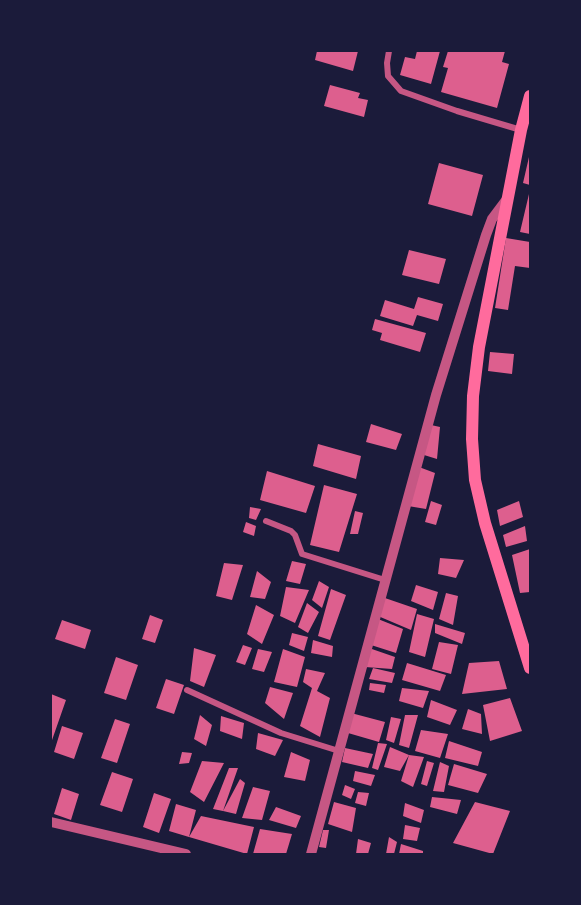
<!DOCTYPE html>
<style>
body{margin:0}
#map{position:relative;width:581px;height:905px;overflow:hidden;background:#1b1b3a;font-family:"Public Sans",sans-serif}
canvas{display:block}
.frame{position:absolute;inset:0;border:52px solid #1b1b3a;pointer-events:none}
</style>
<div id="map">
<canvas width="581" height="905"></canvas>
<div class="frame"></div>
</div>
<script>
const g = document.querySelector('canvas').getContext('2d');
g.lineJoin = 'round';
function fill(path, color) {
  g.fillStyle = color;
  g.fill(path, 'evenodd');
}
function shape(rows) {
  const path = new Path2D();
  for (const r of rows) {
    path.moveTo(r[0], r[1]);
    for (let i = 2; i < r.length; i += 2) path.lineTo(r[i], r[i + 1]);
  }
  return path;
}
function strokePath(path, color, width, dash) {
  g.strokeStyle = color;
  g.lineWidth = width;
  g.lineCap = dash ? 'butt' : 'round';
  g.setLineDash(dash || []);
  g.stroke(path);
}
const building = shape([
 [317,51,358,51,353,71,315,60],
 [417,51,440,51,431,84,400,75,405,57,415,59],
 [448,51,505,51,502,62,509,64,497,108,441,92,448,68,443,67],
 [330,85,360,93,358,98,368,100,364,117,324,106],
 [529,157,530,157,530,185,523,183],
 [439,163,483,175,472,216,428,204],
 [529,194,530,194,530,234,520,232],
 [506,238,530,242,530,268,515,266,508,310,495,308],
 [409,250,446,259,439,284,402,275],
 [418,297,443,304,438,321,417,315,413,326,380,316,385,300,414,309],
 [375,319,426,333,420,352,380,340,382,333,372,330],
 [490,352,514,354,512,374,488,371],
 [371,424,402,434,396,450,366,442],
 [431,425,440,427,437,459,424,455],
 [318,444,361,456,356,479,313,466],
 [419,467,435,473,426,509,408,506],
 [267,471,315,486,306,513,260,500],
 [324,485,357,494,339,552,310,545],
 [431,501,442,505,436,525,425,522],
 [519,501,523,517,500,526,497,510],
 [250,507,261,509,256,520,249,518],
 [355,511,363,513,358,534,350,534],
 [246,522,256,526,254,536,243,532],
 [525,526,527,541,506,547,503,535],
 [530,549,530,592,520,593,512,555],
 [440,558,464,560,456,578,438,574],
 [292,561,306,564,300,584,286,581],
 [224,563,243,565,232,600,216,596],
 [257,571,271,582,265,599,250,597],
 [319,581,329,587,322,608,312,600],
 [416,585,438,592,433,610,411,601],
 [286,587,309,590,295,623,280,616],
 [331,589,346,595,330,640,318,636],
 [446,593,458,596,453,625,439,619],
 [382,597,417,609,411,630,378,616],
 [307,603,319,612,308,633,298,627],
 [256,605,274,615,262,644,247,634],
 [417,614,434,619,425,657,409,652],
 [150,615,163,620,155,643,142,639],
 [378,619,403,629,396,653,371,645],
 [62,620,91,630,85,649,55,639],
 [435,624,465,633,462,644,435,633],
 [292,633,308,637,304,651,289,645],
 [313,640,333,646,332,657,311,653],
 [439,642,458,645,451,674,432,669],
 [243,645,252,648,245,665,236,662],
 [194,648,216,655,204,687,190,681],
 [369,648,395,657,392,669,365,667],
 [258,649,272,652,264,672,252,669],
 [283,649,305,657,297,687,274,682],
 [116,657,138,665,126,700,104,693],
 [499,661,507,689,462,694,469,663],
 [407,663,446,675,440,691,402,680],
 [373,668,395,673,392,683,369,679],
 [306,669,325,673,317,691,330,698,320,737,300,726,312,688,303,682],
 [166,679,184,685,174,714,156,708],
 [370,683,386,685,384,693,369,690],
 [270,687,293,693,284,719,265,703],
 [402,688,429,691,423,708,399,701],
 [51,694,66,700,51,743],
 [510,698,522,731,490,741,483,705],
 [431,700,457,710,450,725,427,717],
 [468,709,481,714,482,734,462,729],
 [351,713,385,722,379,742,348,733],
 [200,715,212,725,206,746,194,739],
 [405,715,418,715,409,748,399,745],
 [221,716,244,723,242,739,220,731],
 [391,717,401,719,394,743,386,740],
 [115,719,130,724,117,763,101,758],
 [62,726,83,733,74,759,54,752],
 [421,730,448,734,440,758,415,751],
 [258,733,283,740,275,756,256,749],
 [449,741,482,752,478,766,445,758],
 [378,743,387,744,378,770,372,768],
 [390,747,409,755,400,771,384,767],
 [345,748,373,754,368,768,342,762],
 [182,752,192,753,189,763,179,764],
 [291,752,310,760,305,781,284,777],
 [409,755,424,757,413,787,401,781],
 [202,761,224,763,204,802,190,792],
 [427,761,434,763,427,786,421,784],
 [440,762,449,766,444,792,433,791],
 [454,764,487,774,478,793,448,785],
 [229,768,238,768,223,811,213,809],
 [355,771,375,775,371,786,353,781],
 [112,772,133,779,122,812,100,805],
 [240,779,245,783,236,814,223,811],
 [345,785,355,789,351,799,342,795],
 [253,787,270,791,262,820,242,818],
 [62,788,79,794,71,820,54,814],
 [358,792,369,793,366,806,355,803],
 [154,793,171,799,159,833,143,827],
 [432,797,461,800,457,814,430,807],
 [334,802,356,808,352,832,328,824],
 [475,802,510,811,493,854,453,843],
 [405,803,424,810,421,823,403,816],
 [176,804,196,810,189,837,169,831],
 [276,807,301,816,296,828,269,820],
 [201,816,254,827,247,854,189,837],
 [405,825,420,828,417,841,403,839],
 [260,829,292,834,286,854,253,854],
 [323,830,329,830,326,848,319,847],
 [389,837,397,842,394,854,386,854],
 [358,839,371,843,368,854,356,854],
 [401,844,423,851,423,854,399,854]
]);
const minor = shape([
 [389,51,387,63,388,76,401,91,457,111,521,130],
 [266,521,291,531,295,535,302,554,385,580],
 [187,690,281,733,339,751]
]);
const tertiary = shape([
 [51,822,186,854],
 [311,854,436,395,486,235,492,219,507,199]
]);
const secondary = shape([
 [530,96,521,130,479,347,473,396,472,439,475,480,485,523,530,668]
]);
fill(building, '#dd5f8e');
strokePath(minor, '#c65784', 6);
strokePath(tertiary, '#c65784', 10);
strokePath(secondary, '#ff6b9d', 12);
</script>
